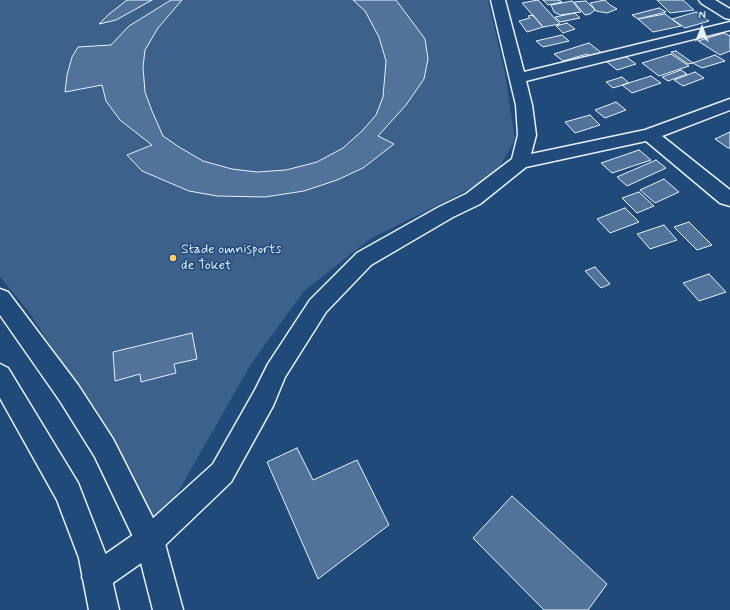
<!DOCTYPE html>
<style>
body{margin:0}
#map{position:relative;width:730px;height:610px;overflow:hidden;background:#1f4a7a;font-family:Mynerve,sans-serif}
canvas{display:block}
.north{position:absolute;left:682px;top:8px;width:40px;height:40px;-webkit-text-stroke:3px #1f4a7a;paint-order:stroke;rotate:1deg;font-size:11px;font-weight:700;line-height:16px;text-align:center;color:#e8f1f8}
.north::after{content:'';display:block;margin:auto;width:14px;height:18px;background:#e8f1f8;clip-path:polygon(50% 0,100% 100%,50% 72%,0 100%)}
</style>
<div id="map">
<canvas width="730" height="610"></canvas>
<div class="north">N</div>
</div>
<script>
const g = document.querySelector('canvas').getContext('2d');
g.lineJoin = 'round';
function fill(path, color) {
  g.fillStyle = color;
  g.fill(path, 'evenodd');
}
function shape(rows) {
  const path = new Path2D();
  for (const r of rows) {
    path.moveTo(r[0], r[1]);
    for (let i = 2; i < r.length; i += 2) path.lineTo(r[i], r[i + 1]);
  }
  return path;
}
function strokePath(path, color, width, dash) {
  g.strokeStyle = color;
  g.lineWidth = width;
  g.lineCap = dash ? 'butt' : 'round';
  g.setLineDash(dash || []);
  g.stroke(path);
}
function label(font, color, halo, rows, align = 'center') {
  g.font = font + ' Mynerve,sans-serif';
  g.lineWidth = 3;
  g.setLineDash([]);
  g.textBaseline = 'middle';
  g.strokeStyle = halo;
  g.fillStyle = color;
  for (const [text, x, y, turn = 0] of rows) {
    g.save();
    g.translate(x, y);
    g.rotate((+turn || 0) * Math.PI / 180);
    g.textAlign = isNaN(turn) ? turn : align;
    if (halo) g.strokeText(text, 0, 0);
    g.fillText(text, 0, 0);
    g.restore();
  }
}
const green = shape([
 [0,0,488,0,505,74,515,140,496,173,458,195,370,239,304,291,251,364,158,527,83,394,28,311,0,277]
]);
const building = shape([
 [152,0,116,20,99,24,108,15,127,0,152,0],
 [171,0,182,0,158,28,145,50,143,67,145,92,152,111,163,136,179,147,203,161,232,169,257,172,286,170,317,162,343,148,362,131,376,115,383,97,386,61,379,37,365,11,353,0,396,0,425,39,428,59,424,79,406,105,378,136,394,144,363,168,337,180,304,191,265,197,217,196,189,191,142,171,127,155,152,145,120,120,106,101,102,85,65,92,67,75,72,57,78,47,111,45,129,26,171,0],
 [538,0,560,24,543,27,522,3,538,0],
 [543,0,559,0,562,2,548,5,543,0],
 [605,0,610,5,617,9,607,13,596,11,590,3,605,0],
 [657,0,683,0,694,10,670,13,657,0],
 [572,1,581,12,560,15,554,12,551,5,572,1],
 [586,1,595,10,590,14,585,15,574,2,586,1],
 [659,8,666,12,638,19,632,15,659,8],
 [696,12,709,21,685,28,672,19,696,12],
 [575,13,580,18,560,22,555,17,575,13],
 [665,14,681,26,653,32,638,19,665,14],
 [533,15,543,27,527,32,519,21,530,18,528,16,533,15],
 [567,23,575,29,563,33,556,26,567,23],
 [724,33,730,36,730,51,720,55,698,41,724,33],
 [562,35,569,41,543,47,536,41,562,35],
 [589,43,603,54,591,57,587,54,563,61,554,54,589,43],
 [676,51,693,63,688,64,671,52,676,51],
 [671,54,689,66,659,76,642,63,671,54],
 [715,55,725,61,702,68,693,63,715,55],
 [625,56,636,64,617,70,607,62,625,56],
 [681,70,687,74,668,81,662,77,681,70],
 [695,72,704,78,683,86,674,80,695,72],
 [651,76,661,83,632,93,622,85,651,76],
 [622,77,629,83,613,88,606,82,622,77],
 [616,102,626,110,605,118,595,110,616,102],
 [590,115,600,125,575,133,565,122,590,115],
 [730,132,730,148,728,148,715,139,730,132],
 [639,150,651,160,612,173,601,163,639,150],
 [656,160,666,168,627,186,617,177,656,160],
 [664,179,679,192,655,203,640,190,664,179],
 [639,192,654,206,637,213,622,198,639,192],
 [625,208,639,222,610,233,597,219,625,208],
 [689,222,712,245,697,250,674,227,689,222],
 [664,225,677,240,650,249,637,234,664,225],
 [595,267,610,284,601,288,585,271,595,267],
 [709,274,726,292,699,301,683,283,709,274],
 [192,333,197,359,174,364,176,373,141,382,140,374,115,381,113,352,192,333],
 [297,448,313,480,357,460,389,525,318,579,267,462,297,448],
 [512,496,607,584,588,610,544,610,473,538,512,496]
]);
const minor = shape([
 [491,0,505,0,524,72,730,22,730,30,526,81,532,105,536,135,531,154,645,130,730,99,730,110,662,136,730,190,730,206,720,203,646,141,526,167,480,204,453,217,371,265,326,312,285,377,273,406,231,482,160,550,107,587,97,592,87,587,82,577,87,567,140,530,213,464,255,390,268,364,310,300,357,253,439,207,466,194,512,159,518,135,516,105,491,0],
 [699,0,715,0,730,9,730,19,725,18,701,3,699,0]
]);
const primary = shape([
 [0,289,8,292,78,385,113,439,164,540,183,610,153,610,136,543,95,457,60,401,0,315,0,289],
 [0,364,8,368,78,483,107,558,119,610,89,610,79,558,57,500,0,398,0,364]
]);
const markers = [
 [173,258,4,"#ffd166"]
];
const poiNames = [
 ["Stade omnisports",181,250],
 ["de Toket",181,266]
];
fill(green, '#3c628c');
fill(building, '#517399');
strokePath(building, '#e8f1f8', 1);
strokePath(minor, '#e8f1f8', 3);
strokePath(primary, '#e8f1f8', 3);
fill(minor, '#1f4a7a');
fill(primary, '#1f4a7a');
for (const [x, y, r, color] of markers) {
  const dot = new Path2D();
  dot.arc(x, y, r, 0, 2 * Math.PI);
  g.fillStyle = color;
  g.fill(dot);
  strokePath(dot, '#1f4a7a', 1.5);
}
label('14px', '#e8f1f8', '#1f4a7a', poiNames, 'left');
</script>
